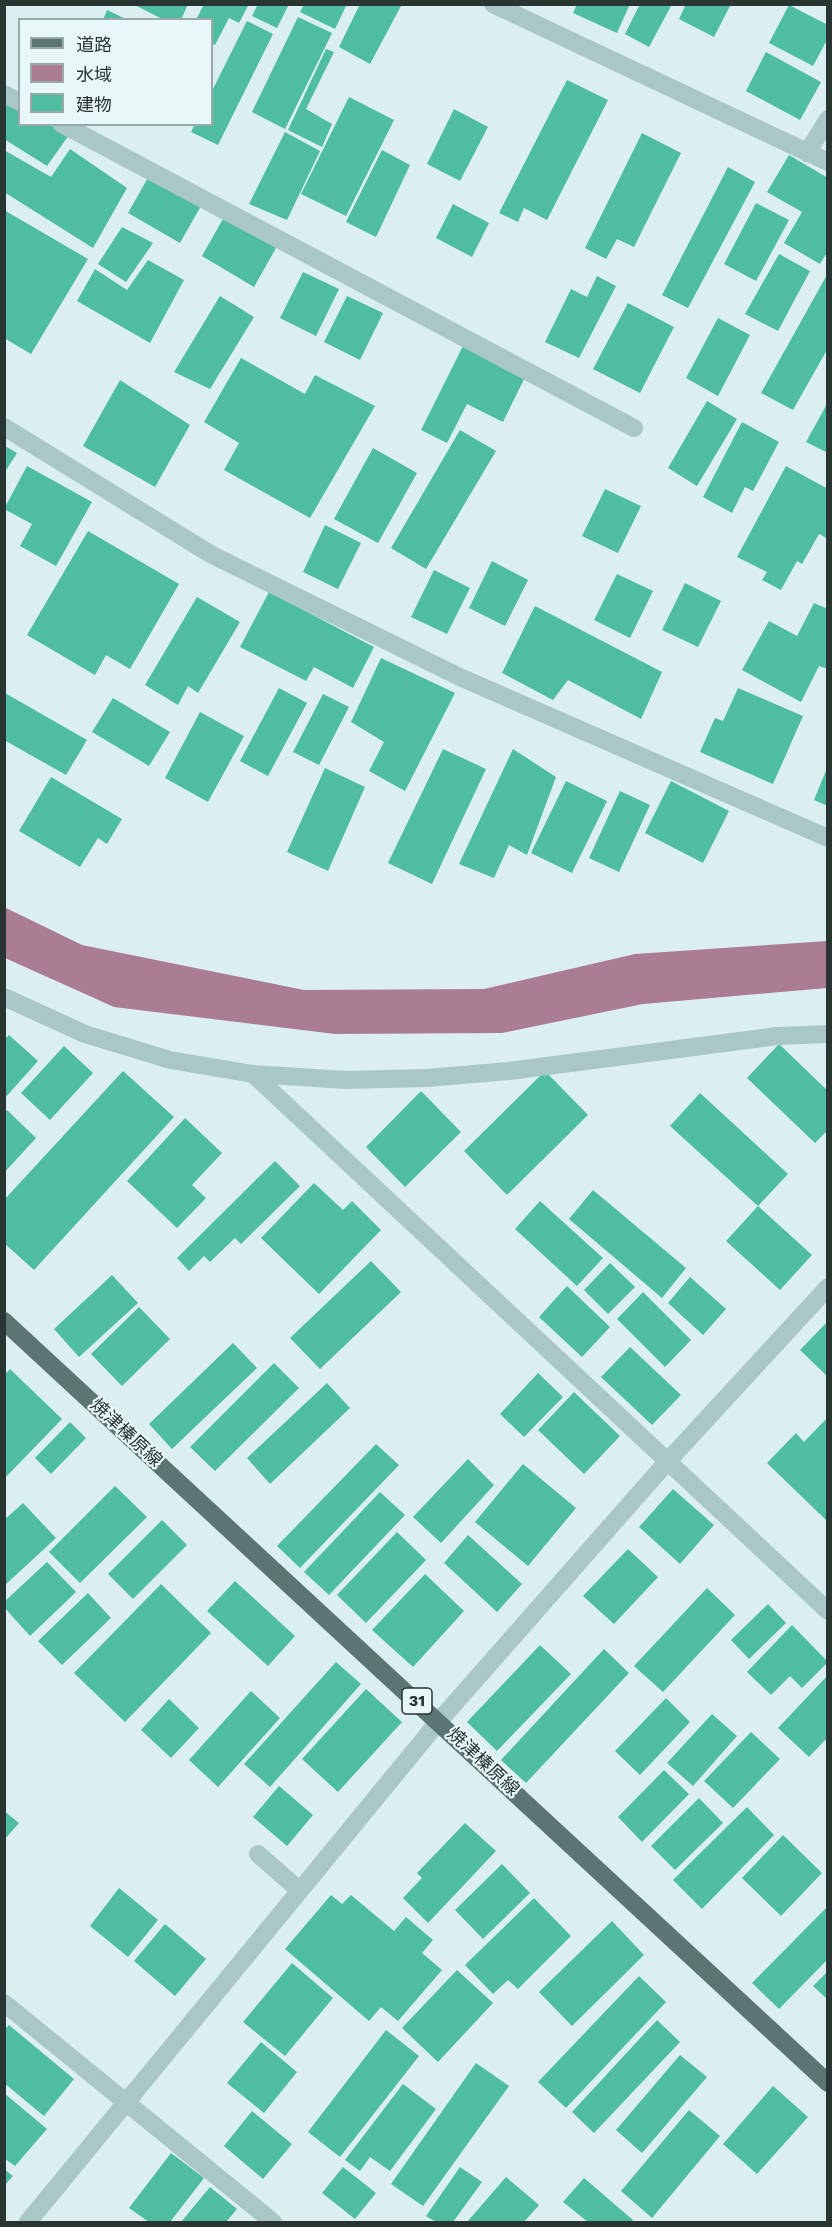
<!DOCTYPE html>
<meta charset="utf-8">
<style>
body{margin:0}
#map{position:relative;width:832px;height:2227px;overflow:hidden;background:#dceff0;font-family:"Work Sans","Noto Sans JP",sans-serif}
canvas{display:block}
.frame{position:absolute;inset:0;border:6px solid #283533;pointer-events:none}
.legend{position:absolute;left:18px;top:18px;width:195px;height:108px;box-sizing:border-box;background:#e8f7f8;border:2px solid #9ba9a9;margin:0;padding:8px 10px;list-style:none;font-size:18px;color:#283533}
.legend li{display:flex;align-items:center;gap:12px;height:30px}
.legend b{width:30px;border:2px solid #9ba9a9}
</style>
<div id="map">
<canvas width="832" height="2227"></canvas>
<div class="frame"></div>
<ul class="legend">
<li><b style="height:8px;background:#5b7672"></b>道路</li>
<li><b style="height:16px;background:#ab7d92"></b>水域</li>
<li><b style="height:16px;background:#4ebda1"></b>建物</li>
</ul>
</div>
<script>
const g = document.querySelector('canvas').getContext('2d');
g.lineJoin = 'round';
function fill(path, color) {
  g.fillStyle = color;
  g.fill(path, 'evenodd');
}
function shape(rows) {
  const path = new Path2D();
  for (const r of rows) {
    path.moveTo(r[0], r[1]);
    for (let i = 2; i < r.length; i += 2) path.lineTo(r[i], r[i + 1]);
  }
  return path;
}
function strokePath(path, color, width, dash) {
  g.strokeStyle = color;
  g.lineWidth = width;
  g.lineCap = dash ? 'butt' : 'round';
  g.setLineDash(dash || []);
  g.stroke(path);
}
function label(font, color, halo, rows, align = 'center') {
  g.font = font + ' "Work Sans","Noto Sans JP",sans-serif';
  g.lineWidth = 4.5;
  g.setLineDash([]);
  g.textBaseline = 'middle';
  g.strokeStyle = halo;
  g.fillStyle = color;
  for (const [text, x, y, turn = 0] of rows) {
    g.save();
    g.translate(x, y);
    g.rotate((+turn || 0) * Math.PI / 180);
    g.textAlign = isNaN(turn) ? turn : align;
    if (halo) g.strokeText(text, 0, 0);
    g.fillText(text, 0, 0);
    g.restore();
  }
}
const water = shape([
 [4,907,82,945,304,990,484,989,635,954,827,941,827,988,643,1004,502,1033,335,1034,114,1007,5,958]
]);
const building = shape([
 [133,4,188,4,181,20,164,20],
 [204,4,249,4,239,23,229,18,215,45,212,44,212,20,196,20],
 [258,4,289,4,277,28,252,16],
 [304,4,347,4,335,29,300,12],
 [360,4,402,4,370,64,339,47],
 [577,4,630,4,617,33,573,13],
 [640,4,672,4,649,47,625,34],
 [686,4,731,4,714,37,679,19],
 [789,5,828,25,828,38,813,66,769,43],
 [107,10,128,20,103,20],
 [298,17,332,33,285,129,252,112],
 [247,21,273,34,218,145,191,132,195,124,212,124,212,91],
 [326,49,334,52,306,109,332,124,322,147,288,130],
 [766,52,821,82,800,120,746,91],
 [567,80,608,100,547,220,524,208,518,222,499,213],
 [349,97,394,120,346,216,301,194],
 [4,102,20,110,20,124,48,124,69,135,47,166,4,139],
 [454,109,488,127,460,181,427,164],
 [285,132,320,151,287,220,249,204],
 [642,133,681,153,634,247,617,239,606,259,585,248],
 [70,149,127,188,93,248,4,192,4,150,51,177],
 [382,150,410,165,376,237,346,222],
 [789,155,828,178,828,251,820,264,784,243,802,212,767,192],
 [728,167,755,182,688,308,662,295],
 [150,174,202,204,180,243,128,213],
 [756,203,789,220,756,281,724,264],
 [453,204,489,223,472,257,436,238],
 [4,210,88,259,31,354,4,338],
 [224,217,276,248,254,287,202,256],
 [122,227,153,243,126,282,98,264],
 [779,254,810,271,778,331,745,314],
 [148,260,184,280,150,343,77,301,95,269,127,290],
 [303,272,339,289,316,336,280,318],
 [828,273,828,348,793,410,761,393],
 [597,276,616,286,579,358,545,342,571,289,587,297],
 [220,296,254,317,210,389,174,372],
 [347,296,383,313,360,360,324,342],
 [628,303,674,327,640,393,593,369],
 [718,318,750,335,718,396,686,378],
 [463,346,525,377,503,422,467,404,447,443,421,430],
 [241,358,305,394,315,375,375,406,310,518,224,470,239,443,204,422],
 [120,380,190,425,155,487,83,446],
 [707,401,737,419,697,486,668,468],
 [828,402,828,453,806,442],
 [742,422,779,442,753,491,745,487,732,513,703,497],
 [460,430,496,451,426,569,391,548],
 [5,446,17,453,5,472],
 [373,448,417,473,378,543,334,519],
 [27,466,92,502,56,566,20,546,32,524,4,509],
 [786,466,828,489,828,539,819,534,802,564,797,561,781,590,762,580,767,572,737,557],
 [605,489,641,506,618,553,582,536],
 [325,525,361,543,338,589,303,572],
 [88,531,179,584,130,669,106,655,95,675,27,635],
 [492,561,528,580,505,626,469,608],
 [434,570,470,588,447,634,411,617],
 [617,574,653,591,630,638,594,620],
 [685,583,721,601,698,647,662,630],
 [269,592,374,647,353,688,314,667,306,681,240,647],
 [197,597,240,622,198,693,188,686,178,705,145,685],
 [814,603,828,609,828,669,819,666,801,702,742,670,769,621,797,636],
 [535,606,662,672,641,719,568,680,553,700,502,673],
 [381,658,455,693,405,791,369,771,384,742,351,722],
 [279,688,307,703,268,776,240,761],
 [738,688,803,716,773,784,700,752,715,718,723,721],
 [5,693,87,740,66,775,4,740],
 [323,694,349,707,319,765,293,752],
 [113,698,170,732,149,766,92,732],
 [200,712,244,736,208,802,165,778],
 [443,749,486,769,432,884,388,863],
 [513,749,556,777,527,855,509,845,494,878,459,864],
 [325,768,365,787,328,871,287,852],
 [827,768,828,768,828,806,814,800],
 [51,777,122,819,107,844,98,838,80,867,19,831],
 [566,781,607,801,572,873,531,853],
 [671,781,729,811,703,863,645,833],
 [620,791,650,805,619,872,589,858],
 [9,1035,38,1061,4,1099,4,1040],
 [779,1044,828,1091,828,1130,815,1143,747,1078],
 [64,1046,93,1073,50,1120,21,1093],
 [123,1071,174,1117,34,1270,4,1243,4,1200],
 [545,1071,588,1115,507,1195,464,1151],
 [421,1091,461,1132,405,1187,366,1147],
 [700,1093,788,1174,758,1206,670,1126],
 [7,1110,36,1138,4,1173,4,1113],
 [185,1118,222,1153,192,1185,206,1198,177,1228,127,1181],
 [275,1161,300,1186,241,1244,235,1238,210,1262,204,1256,189,1271,177,1258],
 [314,1183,343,1210,352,1201,381,1230,319,1294,261,1238],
 [593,1190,686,1268,662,1298,569,1219],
 [540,1201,603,1258,577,1286,515,1229],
 [758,1206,812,1255,780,1290,726,1241],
 [371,1261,401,1292,320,1369,290,1338],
 [610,1263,635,1287,608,1314,584,1290],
 [112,1275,138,1303,79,1357,54,1329],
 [690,1277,726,1309,703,1335,668,1303],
 [567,1286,610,1327,582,1357,539,1317],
 [643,1292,691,1340,665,1367,617,1319],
 [139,1307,170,1339,122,1386,91,1354],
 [828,1321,828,1377,800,1350],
 [233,1343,257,1368,172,1449,149,1424],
 [630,1347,681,1395,652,1425,601,1377],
 [274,1363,299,1388,215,1471,190,1447],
 [10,1369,62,1419,4,1479,4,1375],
 [538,1373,563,1397,524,1437,500,1414],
 [327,1383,350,1408,270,1484,247,1458],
 [574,1392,620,1436,584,1474,538,1430],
 [828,1417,828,1522,767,1463,796,1433,804,1442],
 [70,1422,86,1438,51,1474,35,1458],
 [376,1444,399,1465,300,1568,277,1546],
 [468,1459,494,1485,441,1543,413,1517],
 [523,1464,576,1508,528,1566,475,1522],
 [115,1486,147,1517,80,1583,49,1552],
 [673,1489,714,1525,680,1564,639,1527],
 [380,1492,405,1515,329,1595,304,1572],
 [23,1503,56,1538,4,1586,4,1520],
 [162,1520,187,1545,133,1599,108,1574],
 [397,1532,426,1560,366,1623,337,1595],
 [468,1535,522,1584,497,1612,444,1563],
 [628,1549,658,1577,614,1624,583,1596],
 [47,1562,76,1592,30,1636,4,1607,4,1602],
 [425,1574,464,1611,413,1667,372,1630],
 [235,1581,295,1636,268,1666,207,1611],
 [161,1584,211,1633,125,1722,74,1673],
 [707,1588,735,1615,663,1692,634,1666],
 [88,1593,111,1618,62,1665,38,1641],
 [768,1604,786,1623,749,1659,731,1640],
 [792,1625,828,1662,802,1688,790,1676,771,1695,747,1672],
 [540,1645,571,1674,497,1751,467,1722],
 [604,1649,629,1673,526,1783,501,1760],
 [336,1662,361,1684,270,1787,244,1764],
 [828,1675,828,1737,809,1757,778,1728],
 [366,1689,402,1722,338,1792,302,1759],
 [251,1691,280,1718,218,1787,189,1760],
 [666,1698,690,1722,640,1775,615,1751],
 [169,1699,199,1728,171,1758,141,1730],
 [712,1714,737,1736,693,1786,667,1763],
 [751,1732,780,1759,733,1808,704,1781],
 [664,1770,689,1794,642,1842,618,1817],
 [279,1786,313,1815,287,1846,253,1817],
 [699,1798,723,1823,675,1870,651,1846],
 [747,1807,774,1835,702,1909,673,1880],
 [4,1811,19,1823,4,1840],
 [465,1823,496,1851,428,1923,403,1898,422,1878,417,1873],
 [783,1835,822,1873,781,1916,742,1878],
 [502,1864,530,1893,483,1939,455,1910],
 [119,1888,158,1920,128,1957,90,1926],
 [331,1895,342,1904,351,1895,394,1931,406,1917,433,1940,422,1953,442,1970,398,2021,381,2007,369,2021,285,1949],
 [534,1898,571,1936,518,1989,508,1980,493,1994,465,1965],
 [828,1906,828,1959,779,2009,752,1983],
 [612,1921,644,1955,572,2026,539,1992],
 [165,1924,206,1959,175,1996,134,1961],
 [292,1963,333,1998,285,2056,243,2022],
 [457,1970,493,2003,438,2062,402,2028],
 [828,1971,828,2000,813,1986],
 [639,1976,666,2002,566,2108,538,2082],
 [657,2020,680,2042,594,2133,572,2112],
 [9,2025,74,2079,44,2116,4,2083,4,2030],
 [386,2030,419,2056,340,2157,308,2132],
 [261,2042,297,2072,264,2113,227,2083],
 [680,2055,707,2077,642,2153,616,2130],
 [476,2063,509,2086,423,2206,391,2184],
 [403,2084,436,2109,390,2171,370,2157,360,2171,345,2160],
 [773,2086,808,2117,757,2174,723,2144],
 [4,2093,47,2129,15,2166,4,2158],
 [689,2110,720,2136,652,2218,621,2191],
 [252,2111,292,2144,263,2179,224,2146],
 [171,2153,204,2178,170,2222,149,2222,129,2208],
 [343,2167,376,2193,355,2219,322,2193],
 [460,2167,482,2182,453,2222,436,2222,426,2216],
 [4,2169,13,2176,4,2186],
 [506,2177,539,2205,524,2222,467,2222],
 [584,2178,633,2220,632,2222,588,2222,563,2202],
 [210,2187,237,2209,226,2222,181,2222]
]);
const minor = shape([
 [493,4,828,162],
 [4,94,20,102],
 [62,124,634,428],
 [807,153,828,119],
 [4,427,212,555,462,678,828,838],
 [4,997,85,1034,170,1060,253,1074,346,1080,426,1078,509,1071,778,1036,828,1034],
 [253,1074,828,1611],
 [258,1854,299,1890],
 [4,2003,273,2222],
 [28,2222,439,1721,667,1462,828,1287]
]);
const major = shape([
 [4,1321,828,2083]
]);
const shields = [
 [417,1701,30]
];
const shieldNames = [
 ["31",417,1701]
];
const streetNames = [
 ["焼津榛原線",126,1433,43],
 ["焼津榛原線",483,1762,43]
];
fill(water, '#ab7d92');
fill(building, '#4ebda1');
strokePath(minor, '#a9c7c6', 18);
strokePath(major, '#5b7672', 18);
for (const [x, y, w] of shields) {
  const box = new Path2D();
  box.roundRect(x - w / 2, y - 13, w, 26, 4.5);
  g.fillStyle = '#e8f7f8';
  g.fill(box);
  strokePath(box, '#283533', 1.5);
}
label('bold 16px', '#283533', null, shieldNames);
label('18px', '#283533', '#e8f7f8', streetNames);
</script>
